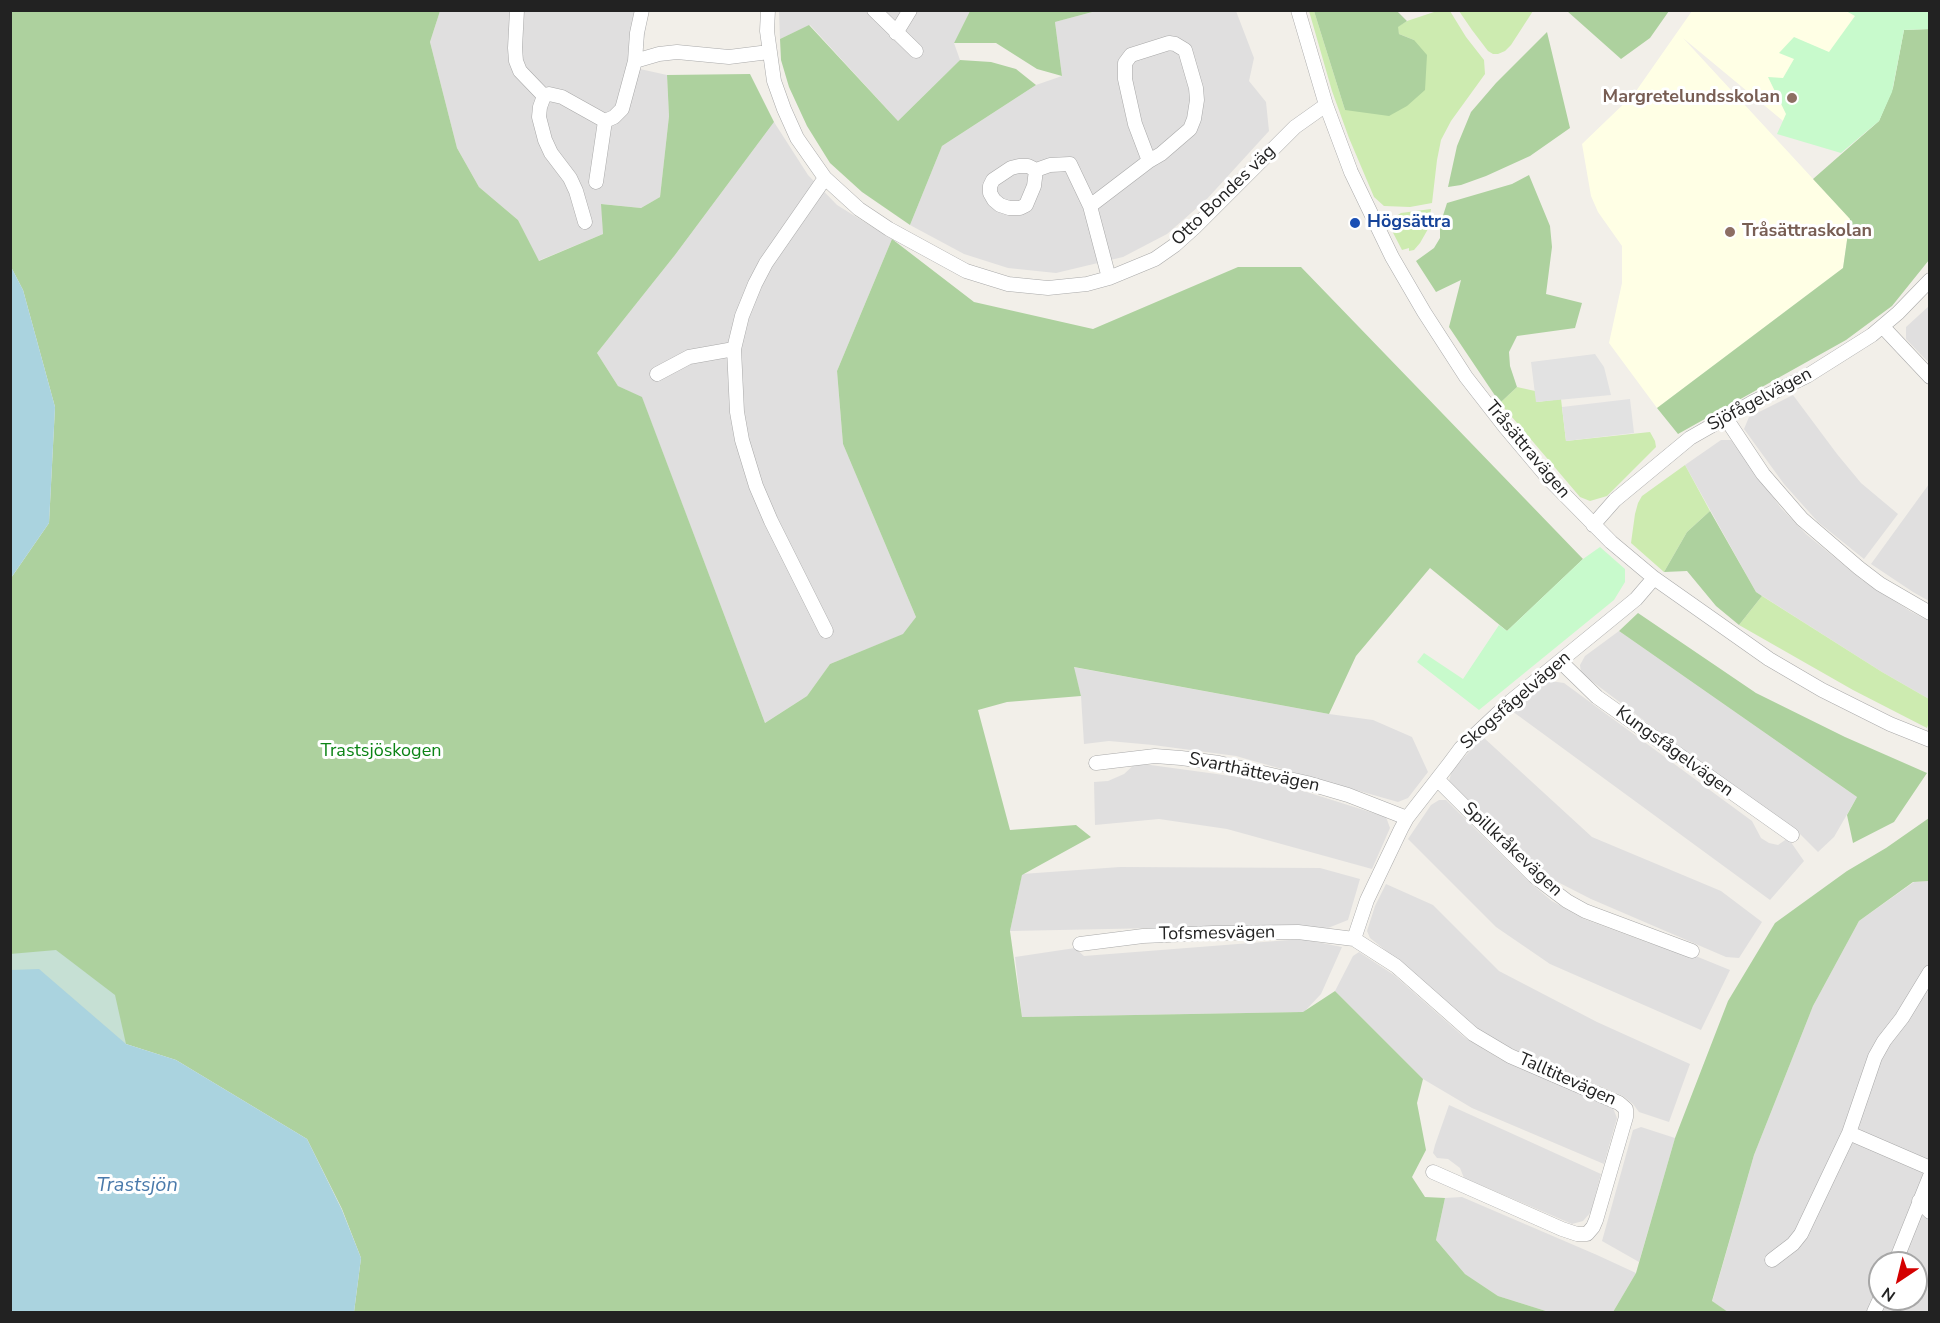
<!DOCTYPE html>
<meta charset="utf-8">
<style>
body{margin:0}
#map{position:relative;width:1940px;height:1323px;overflow:hidden;background:#f2efe9;font-family:"Nunito Sans",sans-serif}
canvas{display:block}
.frame{position:absolute;inset:0;border:12px solid #222;pointer-events:none}
.north{position:absolute;left:1868px;top:1251px;width:60px;height:60px;box-sizing:border-box;background:#fff;border:2px solid #a7a7a7;border-radius:50%;rotate:215deg;font-size:16px;font-weight:700;line-height:24px;text-align:center;color:#222}
.north::after{content:'';display:block;margin:auto;width:21px;height:27px;background:#d40000;clip-path:polygon(50% 0,100% 100%,50% 72%,0 100%)}
</style>
<div id="map">
<canvas width="1940" height="1323"></canvas>
<div class="frame"></div>
<div class="north">N</div>
</div>
<script>
const g = document.querySelector('canvas').getContext('2d');
g.lineJoin = 'round';
function fill(path, color) {
  g.fillStyle = color;
  g.fill(path, 'evenodd');
}
function shape(rows) {
  const path = new Path2D();
  for (const r of rows) {
    path.moveTo(r[0], r[1]);
    for (let i = 2; i < r.length; i += 2) path.lineTo(r[i], r[i + 1]);
  }
  return path;
}
function strokePath(path, color, width, dash) {
  g.strokeStyle = color;
  g.lineWidth = width;
  g.lineCap = dash ? 'butt' : 'round';
  g.setLineDash(dash || []);
  g.stroke(path);
}
function label(font, color, halo, rows, align = 'center') {
  g.font = font + ' "Nunito Sans",sans-serif';
  g.lineWidth = 6;
  g.setLineDash([]);
  g.textBaseline = 'middle';
  g.strokeStyle = halo;
  g.fillStyle = color;
  for (const [text, x, y, turn = 0] of rows) {
    g.save();
    g.translate(x, y);
    g.rotate((+turn || 0) * Math.PI / 180);
    g.textAlign = isNaN(turn) ? turn : align;
    if (halo) g.strokeText(text, 0, 0);
    g.fillText(text, 0, 0);
    g.restore();
  }
}
const residential = shape([
 [440,11,648,11,640,69,667,75,669,116,660,197,641,208,602,204,603,234,538,261,518,220,479,187,457,148,430,42],
 [779,11,970,11,954,43,960,60,898,121,810,25,780,39],
 [1096,11,1236,11,1254,58,1249,81,1266,102,1269,131,1206,200,1167,234,1123,257,1056,273,1008,268,964,254,910,225,942,146,1036,85,1062,76,1055,22],
 [774,122,808,175,837,205,892,239,837,371,843,444,916,617,904,634,830,664,807,696,765,723,642,398,618,386,597,353,675,255],
 [1929,306,1929,363,1906,339,1906,327],
 [1793,395,1837,454,1861,483,1898,514,1864,559,1818,522,1784,484,1744,429,1749,417],
 [1721,440,1731,440,1781,508,1806,534,1862,580,1910,611,1929,621,1929,699,1882,672,1756,592,1685,465],
 [1929,484,1929,601,1913,592,1871,564],
 [1619,631,1857,797,1834,837,1818,852,1798,832,1756,805,1581,673,1580,665,1585,656],
 [1073,667,1329,714,1373,720,1412,737,1428,772,1408,798,1398,802,1236,756,1153,745,1109,741,1084,744,1081,696],
 [1550,681,1564,683,1752,821,1761,838,1769,843,1778,845,1788,838,1804,861,1770,900,1512,711,1538,688],
 [1483,737,1592,837,1721,891,1762,922,1739,958,1726,957,1591,899,1542,874,1449,781,1452,770],
 [1136,763,1275,782,1386,817,1390,828,1372,869,1227,829,1159,819,1095,825,1094,782,1108,781,1124,774],
 [1439,800,1446,800,1528,881,1552,901,1584,919,1652,944,1698,957,1730,970,1701,1030,1550,964,1496,927,1408,839,1431,805],
 [1120,867,1320,868,1360,879,1348,920,1328,928,1257,926,1010,931,1022,874],
 [1929,881,1929,1312,1728,1312,1712,1302,1754,1155,1813,1006,1859,921,1914,882],
 [1880,1263,1916,1263,1916,1299,1880,1299],
 [1386,884,1433,905,1499,971,1597,1022,1690,1064,1669,1122,1639,1112,1633,1104,1623,1096,1508,1047,1474,1027,1410,970,1370,938,1367,931,1375,906],
 [1302,939,1342,947,1321,994,1304,1012,1022,1017,1015,957,1075,948,1084,956],
 [1359,952,1394,975,1464,1037,1500,1059,1613,1108,1617,1118,1604,1164,1472,1108,1423,1079,1335,991,1353,956],
 [1449,1105,1601,1174,1591,1212,1583,1221,1572,1224,1464,1178,1460,1168,1448,1159,1437,1158,1433,1153,1435,1145],
 [1641,1127,1675,1138,1639,1262,1602,1241,1633,1130],
 [1462,1197,1597,1255,1636,1273,1613,1312,1549,1312,1498,1296,1465,1274,1436,1240,1445,1198]
]);
const education = shape([
 [1692,11,1889,11,1806,140,1683,38,1850,219,1843,268,1657,408,1609,343,1622,283,1622,246,1598,212,1591,196,1582,144,1634,94]
]);
const grass = shape([
 [1309,11,1314,11,1345,110,1414,40,1399,34,1397,27,1407,21,1437,11,1450,11,1466,37,1484,60,1485,74,1451,121,1441,140,1437,160,1432,203,1410,207,1384,206,1374,197,1349,138,1332,91],
 [1459,11,1533,11,1511,45,1505,51,1498,54,1493,54,1488,51,1472,30],
 [1431,209,1428,229,1420,243,1414,250,1409,251,1409,248,1402,250,1389,225,1390,220,1401,213],
 [1517,387,1535,391,1537,402,1561,399,1566,441,1650,432,1655,441,1656,447,1607,496,1590,501,1580,497,1500,403],
 [1685,465,1710,511,1687,532,1664,572,1631,543,1635,514,1638,503,1642,496],
 [1762,596,1882,672,1929,699,1929,722,1927,728,1853,690,1739,625]
]);
const forest = shape([
 [10,11,440,11,430,42,457,148,479,187,518,220,539,261,603,234,601,204,641,208,660,197,669,116,667,75,750,74,774,122,675,255,597,353,618,386,642,397,765,723,807,696,830,664,903,634,916,617,843,444,837,371,892,239,974,302,1093,329,1238,267,1301,267,1583,559,1507,631,1430,568,1356,656,1329,714,1074,667,1081,696,1007,702,978,710,1010,830,1076,825,1091,837,1022,875,1010,931,1022,1017,1303,1012,1335,991,1423,1079,1417,1103,1426,1150,1412,1177,1425,1197,1445,1198,1436,1240,1465,1274,1498,1296,1549,1312,354,1312,361,1258,342,1209,307,1139,176,1060,126,1044,11,970,11,578,49,523,55,407,23,290,11,267],
 [970,11,970,10,1096,11,1055,22,1062,76,1037,69,996,43,954,43],
 [1314,11,1397,11,1407,21,1398,27,1399,34,1414,40,1427,55,1425,90,1407,106,1389,116,1345,110],
 [1567,11,1567,10,1669,11,1650,38,1621,59],
 [809,25,898,121,960,60,991,62,1016,69,1036,85,942,146,910,225,862,192,830,163,807,126,789,87,781,60,780,39],
 [1929,29,1929,260,1892,306,1846,340,1678,434,1657,408,1843,268,1850,219,1813,179,1879,121,1893,88,1904,30],
 [1547,32,1570,128,1530,156,1486,176,1461,185,1448,187,1457,146,1471,112,1496,83],
 [1529,175,1550,226,1552,247,1546,294,1582,303,1575,328,1517,336,1509,352,1510,366,1517,387,1500,403,1449,327,1461,280,1436,292,1416,261,1434,248,1440,238,1440,225,1447,203,1512,184],
 [1710,511,1756,592,1762,596,1739,625,1716,606,1687,571,1664,572,1687,532],
 [1638,613,1756,693,1845,737,1927,773,1894,822,1853,843,1847,815,1857,797,1619,631],
 [1929,818,1929,881,1913,882,1859,921,1813,1006,1754,1155,1712,1301,1728,1312,1613,1312,1636,1273,1675,1138,1728,1001,1775,923,1847,871,1886,848]
]);
const wetland = shape([
 [56,950,115,995,126,1044,11,1024,10,954]
]);
const park = shape([
 [1846,11,1929,11,1930,29,1904,30,1892,92,1879,121,1841,153,1777,134,1786,114,1768,77,1783,78,1794,59,1779,53,1794,37,1829,52,1855,16],
 [1600,547,1625,569,1625,582,1614,600,1479,710,1417,662,1424,653,1463,679,1499,625,1507,631,1583,559]
]);
const parking = shape([
 [1595,354,1604,367,1611,395,1536,402,1531,362],
 [1630,399,1634,433,1566,441,1562,407]
]);
const water = shape([
 [11,267,23,290,55,407,49,523,11,578],
 [39,969,126,1044,176,1060,307,1139,342,1210,361,1258,354,1312,11,1312,11,970]
]);
const minor = shape([
 [517,10,515,48,516,61,520,71,544,96],
 [768,10,767,31,774,81,784,109,797,138,825,178,859,209,889,229,966,271,1008,284,1048,288,1087,284,1109,278,1155,259,1175,245,1195,227,1295,127,1326,105],
 [874,10,916,51],
 [1298,10,1326,105,1351,172,1392,257,1424,312,1466,377,1505,427,1548,478,1611,542,1654,578,1769,659,1822,690,1890,724,1930,740],
 [896,33,910,10],
 [635,61,659,54,677,52,729,57,769,52],
 [1036,170,1034,186,1026,205,1020,208,1009,208,1000,205,994,200,990,193,990,186,993,180,1011,168,1019,166,1028,166,1036,170,1050,165,1070,164,1090,206,1109,278],
 [825,178,766,263,755,284,742,316,734,349,737,412,742,440,756,486,771,521,826,631],
 [596,182,605,121,614,117,622,109,635,61,637,33,642,10],
 [1090,206,1149,161,1161,154,1190,129,1194,119,1197,100,1196,88,1185,50,1175,44,1169,43,1131,55,1125,63,1125,79,1135,124,1149,161],
 [585,222,576,191,570,178,551,153,545,140,539,117,540,107,544,96,549,94,562,97,605,121],
 [1883,327,1930,377],
 [657,374,689,357,734,349],
 [1725,417,1763,474,1802,519,1859,568,1880,584,1930,613],
 [1593,525,1615,500,1690,438,1753,402,1807,376,1872,335,1898,313,1930,280],
 [1561,662,1597,697,1792,835],
 [1096,763,1155,756,1181,758,1219,763,1307,783,1348,795,1407,818],
 [1438,780,1534,876,1567,901,1585,911,1692,951],
 [1354,939,1367,900,1401,829,1407,818,1449,764,1461,748,1511,701,1636,599,1654,578],
 [1080,944,1143,936,1213,933,1298,932,1354,939,1396,966,1473,1034,1510,1056,1619,1103,1626,1109,1626,1117,1596,1220,1593,1227,1587,1234,1577,1234,1562,1229,1433,1172],
 [1849,1133,1875,1057,1884,1041,1902,1018,1930,972],
 [1919,1201,1930,1212],
 [1772,1260,1793,1244,1801,1234,1849,1133,1930,1168],
 [1895,1263,1930,1176],
 [1874,1312,1880,1299]
]);
const markers = [
 [1792,98,6,"#8d6e63"],
 [1355,223,6,"#1a4fb4"],
 [1730,232,6,"#8d6e63"]
];
const educationNames = [
 ["Margretelundsskolan",1780,98],
 ["Tråsättraskolan",1742,232,"left"]
];
const streetNames = [
 ["Otto Bondes väg",1224,196,-44],
 ["Sjöfågelvägen",1760,400,-28],
 ["Tråsättravägen",1527,450,50],
 ["Skogsfågelvägen",1516,701,-41],
 ["Kungsfågelvägen",1674,752,36],
 ["Svarthättevägen",1254,773,12],
 ["Spillkråkevägen",1512,850,43],
 ["Tofsmesvägen",1217,934,-1],
 ["Talltitevägen",1567,1080,24]
];
const transitNames = [
 ["Högsättra",1367,223]
];
const parkNames = [
 ["Trastsjöskogen",381,752]
];
const waterNames = [
 ["Trastsjön",137,1186]
];
fill(residential, '#e0dfdf');
fill(education, '#ffffe5');
fill(grass, '#cdebb0');
fill(forest, '#add19e');
fill(wetland, '#c6e0d4');
fill(park, '#c8facc');
fill(parking, '#e2e2e2');
fill(water, '#aad3df');
strokePath(minor, '#a9a9a9', 15);
strokePath(minor, '#fff', 14);
for (const [x, y, r, color] of markers) {
  const dot = new Path2D();
  dot.arc(x, y, r, 0, 2 * Math.PI);
  g.fillStyle = color;
  g.fill(dot);
  strokePath(dot, '#fff', 2);
}
label('bold 18px', '#785e54', '#fff', educationNames, 'right');
label('18px', '#222', '#fff', streetNames);
label('bold 18px', '#164399', '#fff', transitNames, 'left');
label('18px', '#0c8416', '#fff', parkNames);
label('italic 20px', '#4a7aab', '#fff', waterNames);
</script>
